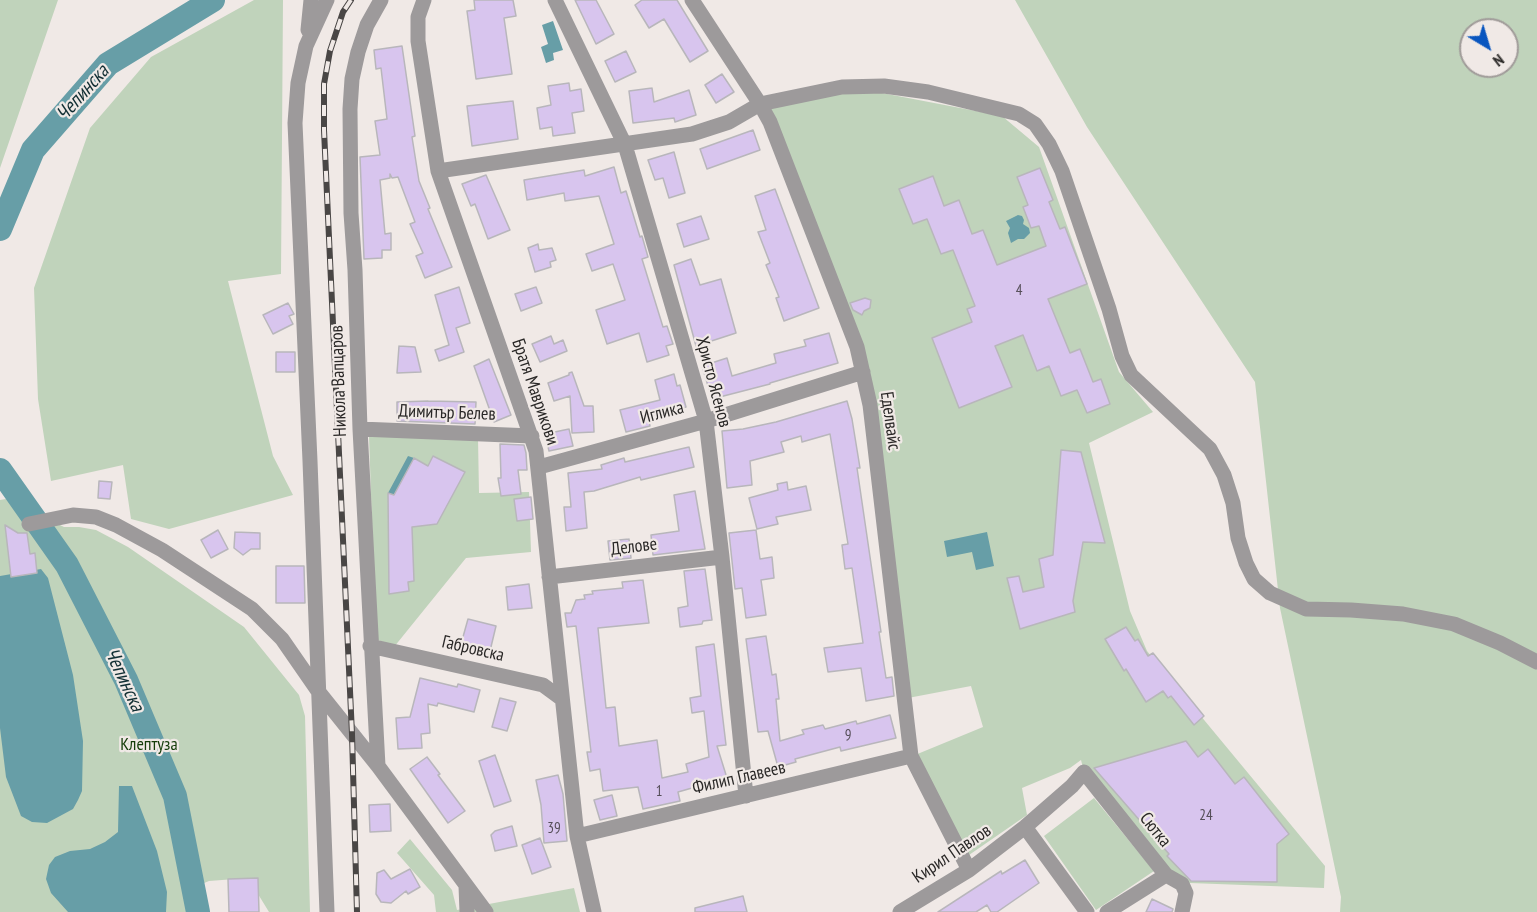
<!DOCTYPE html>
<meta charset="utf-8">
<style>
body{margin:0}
#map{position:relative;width:1537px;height:912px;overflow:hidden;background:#f0e9e6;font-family:"PT Sans Narrow",sans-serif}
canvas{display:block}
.north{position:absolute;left:1459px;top:18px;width:60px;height:60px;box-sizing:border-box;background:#f0e9e6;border:2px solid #a09b99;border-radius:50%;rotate:142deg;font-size:16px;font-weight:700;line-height:24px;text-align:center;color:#292726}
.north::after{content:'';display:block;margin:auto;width:21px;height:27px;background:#0855bf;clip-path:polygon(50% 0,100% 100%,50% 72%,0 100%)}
</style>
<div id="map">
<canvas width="1537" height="912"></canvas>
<div class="north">N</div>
</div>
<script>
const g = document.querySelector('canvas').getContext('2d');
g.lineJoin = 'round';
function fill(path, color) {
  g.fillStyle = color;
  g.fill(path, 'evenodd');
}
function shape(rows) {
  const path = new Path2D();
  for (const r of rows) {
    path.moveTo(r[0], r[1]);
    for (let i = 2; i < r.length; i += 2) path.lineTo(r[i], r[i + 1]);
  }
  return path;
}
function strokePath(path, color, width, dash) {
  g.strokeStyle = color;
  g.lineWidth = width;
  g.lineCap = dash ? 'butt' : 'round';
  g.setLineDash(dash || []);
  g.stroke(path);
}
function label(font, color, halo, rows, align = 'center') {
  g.font = font + ' "PT Sans Narrow",sans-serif';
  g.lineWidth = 4.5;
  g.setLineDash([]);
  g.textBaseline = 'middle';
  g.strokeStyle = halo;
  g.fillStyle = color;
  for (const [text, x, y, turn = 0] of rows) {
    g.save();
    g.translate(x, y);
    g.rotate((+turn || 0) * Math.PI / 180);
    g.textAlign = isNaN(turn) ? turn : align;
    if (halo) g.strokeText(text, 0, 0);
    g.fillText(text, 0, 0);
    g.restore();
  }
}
const green = shape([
 [0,0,58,0,0,168],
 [254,0,283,0,281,274,228,281,273,456,293,495,169,529,131,519,123,465,51,481,38,399,34,288,90,128,151,57],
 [1015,0,1537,0,1537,912,1340,912,1341,897,1280,608,1255,382,1087,127],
 [1471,30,1507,30,1507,66,1471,66],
 [842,90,882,93,1002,116,1039,147,1119,372,1153,412,1089,443,1130,611,1147,651,1325,866,1324,888,1190,883,1166,875,1084,772,1081,760,1070,768,1022,788,1027,815,969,855,915,755,983,727,971,686,908,698,875,417,767,107],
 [369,436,478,438,479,493,529,492,531,552,466,558,394,647,376,639],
 [6,499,64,527,79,527,96,530,128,547,244,627,299,695,305,716,310,912,269,912,250,881,235,879,209,881,185,891,188,912,0,912,0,500],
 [1094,798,1154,871,1096,910,1044,836],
 [410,839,452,890,457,910,574,888,580,912,436,912,434,895,397,853]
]);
const water = shape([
 [553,21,563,50,553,53,554,60,546,63,541,47,548,44,542,25],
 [1018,215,1022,216,1024,220,1023,224,1029,228,1030,233,1024,239,1018,239,1011,243,1008,233,1010,228,1006,221],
 [408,456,414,458,394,495,388,493],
 [987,532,994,566,976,570,972,552,947,557,944,541],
 [41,569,48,578,73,675,83,741,82,791,78,800,73,809,47,823,32,822,21,816,6,777,0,728,0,576],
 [119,786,132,786,157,851,167,892,166,912,68,912,51,893,46,879,49,865,55,857,70,851,90,849,105,842,118,832]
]);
const river = shape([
 [0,229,33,150,108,64,213,0],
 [0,470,67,565,126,680,175,796,198,912]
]);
const building = shape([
 [474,0,513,0,516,16,504,18,512,74,476,79,467,11,475,10,474,0],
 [575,0,596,0,614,34,596,44,575,0],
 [642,0,677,0,708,51,690,62,664,19,649,28,635,5,642,0],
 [402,46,415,136,412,137,419,181,430,208,428,209,452,267,425,278,416,256,423,253,410,224,415,222,398,177,392,178,390,174,390,178,380,180,385,234,391,233,391,250,382,250,382,258,364,259,360,157,380,155,375,121,387,119,381,68,376,69,374,50,402,46],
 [626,51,636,72,615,82,605,61,626,51],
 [722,74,734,92,716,103,705,85,722,74],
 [569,83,570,91,581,89,584,111,572,113,575,133,553,136,552,127,540,129,537,108,551,105,548,86,569,83],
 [652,88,654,102,689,90,696,115,675,122,674,118,633,123,629,91,652,88],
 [513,101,518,139,472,146,467,106,513,101],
 [753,130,760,150,707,169,700,149,753,130],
 [674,152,685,193,669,198,663,178,655,180,648,160,674,152],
 [614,167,621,193,626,191,640,237,642,236,648,257,642,259,663,327,667,326,673,344,666,346,669,355,647,362,639,333,607,344,596,310,625,300,613,264,592,271,586,254,614,244,599,196,565,201,564,193,527,200,524,180,584,170,585,176,614,167],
 [1040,168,1053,200,1049,202,1060,229,1065,227,1087,284,1048,299,1070,353,1080,349,1093,382,1101,379,1110,404,1087,413,1077,390,1061,396,1049,366,1037,371,1023,335,995,346,1012,387,959,408,932,338,972,322,967,309,975,306,953,250,941,254,927,219,913,224,899,189,933,176,944,206,959,200,972,234,983,230,997,265,1046,246,1039,226,1031,228,1023,207,1028,205,1017,177,1040,168],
 [486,175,510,230,488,239,475,204,471,206,462,184,486,175],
 [775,189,819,308,784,321,776,298,779,297,766,265,770,263,758,232,766,230,755,196,775,189],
 [701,216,709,239,684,247,677,224,701,216],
 [538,244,539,250,552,248,556,260,550,262,551,267,535,272,528,248,538,244],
 [691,259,700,285,721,279,736,333,696,346,674,265,691,259],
 [459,287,470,323,456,328,464,352,439,361,435,350,449,345,435,295,459,287],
 [536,287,542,303,521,311,515,294,536,287],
 [865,298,871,300,870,308,864,311,862,315,853,310,850,303,865,298],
 [288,303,294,314,289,316,293,324,273,334,263,315,288,303],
 [829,333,838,363,770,383,770,384,712,399,702,366,727,358,732,376,776,363,774,354,806,346,804,340,829,333],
 [551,336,554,344,563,340,567,351,540,362,532,344,551,336],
 [399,346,415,347,421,372,397,373,399,346],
 [276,352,295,352,295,372,276,372,276,352],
 [489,359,511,415,494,422,474,366,489,359],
 [572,372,584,406,593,406,594,432,572,433,570,396,554,401,548,383,569,375,569,373,572,372],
 [674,374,677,386,680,385,686,407,648,417,650,426,626,432,620,410,660,400,655,380,674,374],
 [428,401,476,402,475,424,397,421,397,402,428,401],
 [847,401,852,419,860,468,857,468,881,632,879,632,886,678,892,677,894,696,866,701,861,668,828,672,824,648,863,643,852,568,845,569,842,545,848,544,830,434,802,442,801,436,781,442,784,452,750,461,752,485,727,488,722,431,743,429,776,422,847,401],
 [569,429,573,446,549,451,545,434,569,429],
 [500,444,524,445,526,453,527,470,518,470,521,494,501,496,498,478,501,478,500,444],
 [689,447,694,467,641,480,640,477,594,491,584,492,587,528,566,531,564,507,571,507,568,473,602,469,601,465,624,458,625,462,689,447],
 [1061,450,1081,452,1105,543,1083,542,1073,601,1075,612,1020,629,1007,578,1019,576,1023,592,1044,587,1039,559,1053,555,1061,450],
 [433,456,465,472,437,524,412,527,414,581,408,582,409,591,389,594,388,493,394,495,414,458,428,466,433,456],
 [99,481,112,482,110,499,98,498,99,481],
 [787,482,788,490,806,486,811,510,776,517,778,524,757,529,749,498,778,490,777,484,787,482],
 [695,491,705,549,653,555,651,535,679,531,674,495,695,491],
 [531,497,533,519,517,521,514,499,531,497],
 [5,525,18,533,27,533,30,554,35,553,37,573,11,577,5,525],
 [218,530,228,549,211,558,201,540,218,530],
 [756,530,760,559,772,557,774,578,761,580,766,615,746,618,742,588,735,589,729,533,756,530],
 [235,532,260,533,260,549,251,549,243,555,234,548,235,532],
 [629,539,631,558,610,560,608,541,629,539],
 [276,566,304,566,305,603,276,603,276,566],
 [705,569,712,620,703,621,702,624,680,627,678,608,688,606,684,571,705,569],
 [643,580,649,623,598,628,606,708,615,707,619,746,657,740,662,778,688,772,686,764,709,757,704,711,692,713,690,698,701,696,696,647,714,644,726,745,717,746,727,778,678,792,680,801,643,809,638,787,603,791,600,769,590,771,587,752,591,752,576,626,567,627,565,613,571,613,576,600,585,599,584,595,593,594,592,591,623,588,622,582,643,580],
 [529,584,532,608,508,610,506,587,529,584],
 [468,619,496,626,490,651,461,644,468,619],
 [1126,627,1135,641,1138,639,1148,656,1153,653,1204,716,1194,725,1171,696,1168,698,1163,691,1146,702,1126,669,1124,671,1105,639,1126,627],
 [766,636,772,675,776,674,779,699,776,699,780,741,804,734,802,730,823,725,825,729,856,721,857,724,890,715,896,738,841,751,840,747,795,759,796,762,778,767,768,731,758,732,746,639,766,636],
 [420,678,457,687,458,684,480,690,474,712,438,703,437,706,428,704,430,733,421,734,422,748,398,749,396,718,410,717,420,678],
 [500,698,516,702,507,731,492,727,500,698],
 [1186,741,1198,757,1208,749,1235,784,1244,777,1289,834,1277,844,1277,882,1191,881,1167,856,1169,854,1094,768,1186,741],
 [495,755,511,801,494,807,479,761,495,755],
 [427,757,440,774,438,775,465,811,448,823,410,769,427,757],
 [558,775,563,794,567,841,544,843,541,805,536,780,558,775],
 [612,795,617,816,600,820,594,800,612,795],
 [390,804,391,831,370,832,369,805,390,804],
 [512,826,517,846,495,851,491,835,495,831,512,826],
 [540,838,551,867,532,874,522,845,540,838],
 [1025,860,1039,883,997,912,991,912,987,905,976,912,938,912,1001,871,1002,874,1025,860],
 [410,869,420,887,408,894,406,891,391,903,381,902,376,894,377,873,384,870,391,879,410,869],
 [258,878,259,912,229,912,228,879,258,878],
 [743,896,747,912,695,912,695,908,743,896],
 [1152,899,1173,909,1172,912,1146,912,1152,899]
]);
const minor = shape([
 [424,0,418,17,418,41,438,171,536,451,577,836,594,912],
 [555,0,625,145,706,421,722,557,746,796],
 [692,0,760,104,770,122,857,347,870,405,911,756,969,870],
 [308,30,311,0],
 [438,171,692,134,729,122,760,104,842,87,884,86,928,92,1019,114,1035,124,1049,144,1062,171,1109,309,1122,356,1131,375,1210,449,1224,475,1233,503,1238,538,1246,563,1254,579,1270,593,1306,609,1351,610,1403,614,1454,624,1500,643,1537,662],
 [360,429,532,436],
 [539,467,706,421,863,372],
 [29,524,73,515,96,517,116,525,162,550,252,609,282,639,318,691,378,766,486,912],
 [549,577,722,557],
 [370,646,543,685,562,699],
 [378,766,360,429,355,270,351,213,350,109,352,79,358,52,367,25,381,0],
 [1025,827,1087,912],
 [577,836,911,756],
 [466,886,467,912],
 [327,912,310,461,295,123,298,83,306,46,327,0],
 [900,912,969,870,1025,827,1072,786,1084,772,1166,875,1182,884,1186,893,1182,912],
 [1107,912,1166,875]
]);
const rail = shape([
 [351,0,343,12,330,51,324,84,324,130,352,734,357,912]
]);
const numberNames = [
 ["4",1019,291],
 ["9",848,736],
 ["1",659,792],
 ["24",1206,816],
 ["39",554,829]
];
const streetNames = [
 ["Никола Вапцаров",339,381,-92],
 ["Христо Ясенов",713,382,75],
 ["Братя Маврикови",535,392,71],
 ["Димитър Белев",447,413,2],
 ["Иглика",662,413,-15],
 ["Еделвайс",890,421,82],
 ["Делове",634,547,-7],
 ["Габровска",473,649,13],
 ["Филип Главеев",739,778,-13],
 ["Сютка",1155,830,51],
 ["Кирил Павлов",952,854,-34]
];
const parkNames = [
 ["Клептуза",149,745]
];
const waterNames = [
 ["Чепинска",83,93,-48],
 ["Чепинска",124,680,65]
];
fill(green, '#c0d3bb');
fill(water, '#679ea7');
strokePath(river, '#679ea7', 24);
fill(building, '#d8c5ee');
strokePath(building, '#b8b6bb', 1.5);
strokePath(minor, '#9d9a9b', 15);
strokePath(rail, '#494645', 6);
strokePath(rail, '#f0e9e6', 4, [11]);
label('15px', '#554e58', null, numberNames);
label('18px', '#292726', '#f0e9e6', streetNames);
label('18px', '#143c09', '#f0e9e6', parkNames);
label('italic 20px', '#112e33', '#f0e9e6', waterNames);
</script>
